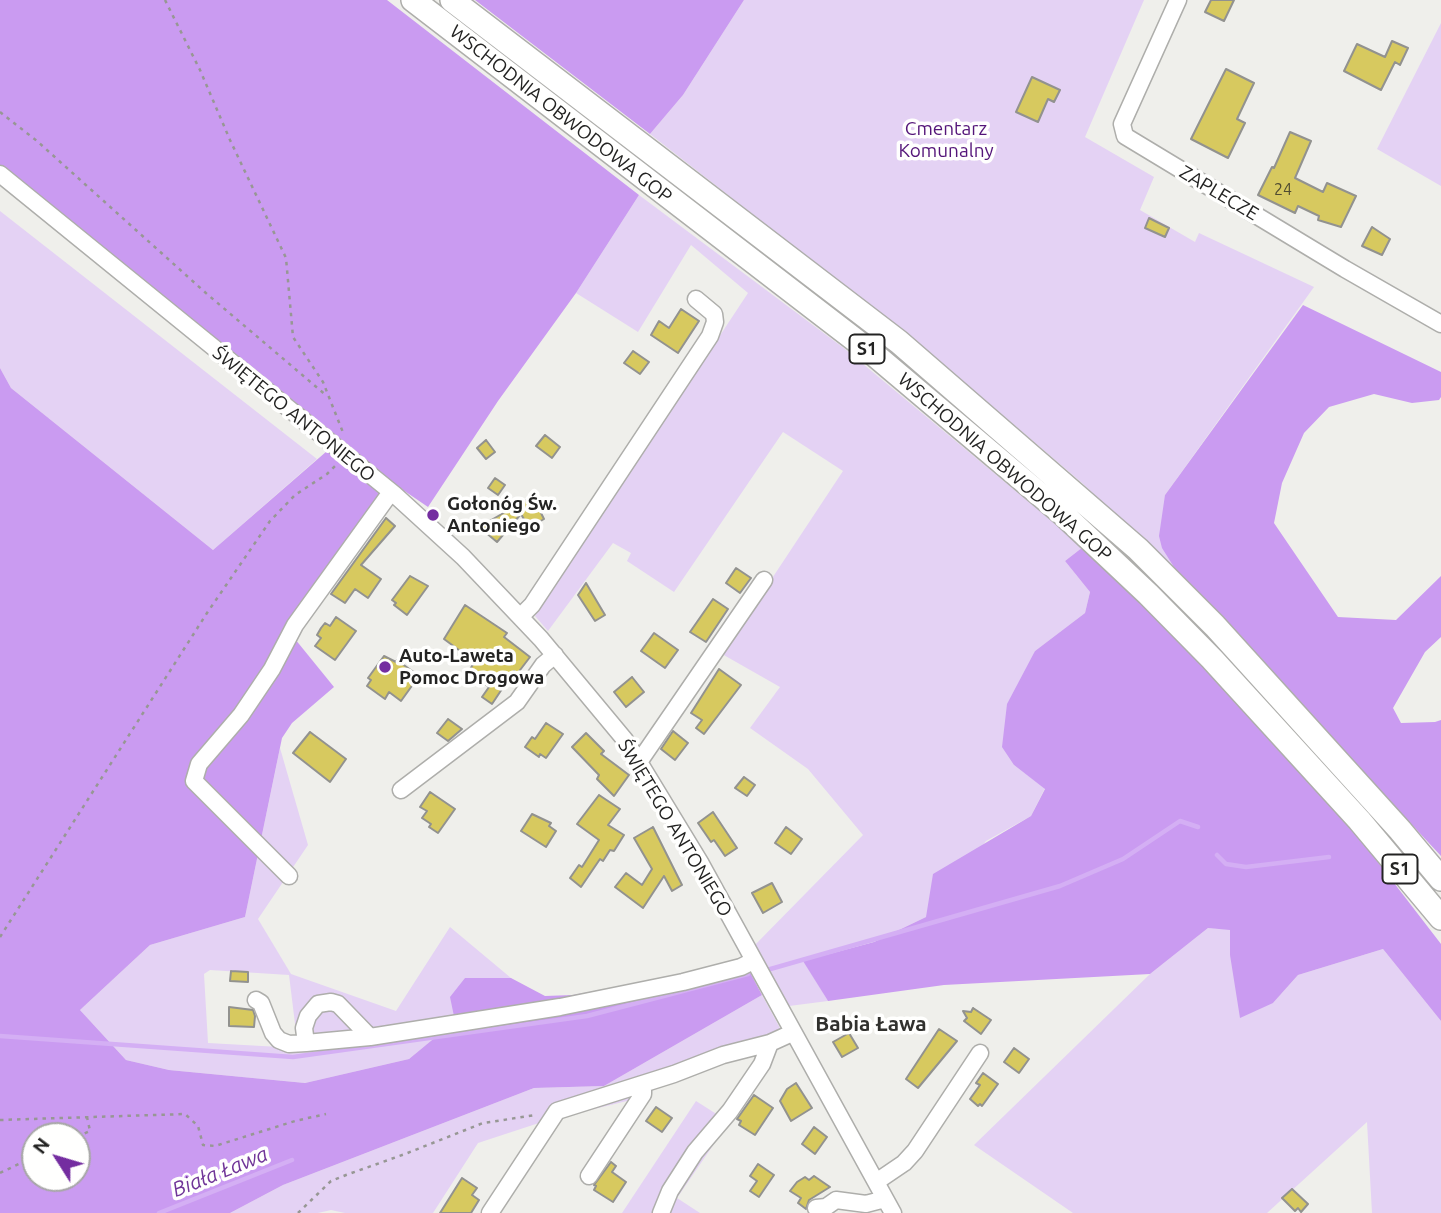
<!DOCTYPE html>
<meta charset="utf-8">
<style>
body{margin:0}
#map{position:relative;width:1441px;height:1213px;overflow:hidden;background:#efefeb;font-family:Ubuntu,sans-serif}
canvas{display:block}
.north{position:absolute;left:21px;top:1122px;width:70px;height:70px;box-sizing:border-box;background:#fffffe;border:2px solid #a7a7a6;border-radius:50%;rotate:307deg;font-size:19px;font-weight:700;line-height:28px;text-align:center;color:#232322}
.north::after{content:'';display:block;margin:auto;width:24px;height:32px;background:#742da0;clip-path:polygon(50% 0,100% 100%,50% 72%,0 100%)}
</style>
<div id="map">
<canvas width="1441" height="1213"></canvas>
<div class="north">N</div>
</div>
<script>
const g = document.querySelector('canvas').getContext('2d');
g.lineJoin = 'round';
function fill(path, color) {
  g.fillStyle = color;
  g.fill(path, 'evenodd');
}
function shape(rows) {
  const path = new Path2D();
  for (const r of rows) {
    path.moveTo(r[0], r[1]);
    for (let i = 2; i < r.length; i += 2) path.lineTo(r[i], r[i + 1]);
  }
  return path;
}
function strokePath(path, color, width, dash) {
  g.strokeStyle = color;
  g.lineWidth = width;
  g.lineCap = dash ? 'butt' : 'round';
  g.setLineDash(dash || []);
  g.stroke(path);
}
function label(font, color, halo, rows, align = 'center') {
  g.font = font + ' Ubuntu,sans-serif';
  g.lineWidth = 7;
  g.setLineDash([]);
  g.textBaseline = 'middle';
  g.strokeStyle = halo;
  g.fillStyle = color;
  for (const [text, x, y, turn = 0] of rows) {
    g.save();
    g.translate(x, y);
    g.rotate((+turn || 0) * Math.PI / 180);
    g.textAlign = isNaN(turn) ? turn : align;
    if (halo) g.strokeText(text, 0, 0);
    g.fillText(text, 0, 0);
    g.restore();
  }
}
const green = shape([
 [744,0,1144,0,1085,137,1154,177,1140,210,1195,242,1199,233,1314,287,1165,495,1179,575,1082,483,930,353,650,134,683,95],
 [1441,23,1441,186,1377,149],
 [639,195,845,349,1083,547,1065,561,1090,592,1085,613,1035,651,1014,765,1045,788,1031,816,986,841,926,917,874,942,804,961,828,1001,789,1006,752,948,863,835,808,769,750,728,780,687,722,654,843,471,783,432,674,592,627,561,631,553,613,543,548,631,535,616,748,293,691,245,638,332,576,293],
 [0,211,317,459,213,550,11,388,0,368],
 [280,748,308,845,258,919,291,974,396,1011,450,927,511,978,465,978,455,1021,409,1059,305,1083,169,1070,126,1060,80,1010,150,945,245,917],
 [210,970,289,975,298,1048,208,1043,204,974],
 [1208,928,1230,929,1230,955,1273,1003,1298,975,1383,949,1441,1021,1441,1213,1372,1213,1367,1122,1267,1213,1073,1213,974,1145,1150,974],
 [762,995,786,1039,721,1065,652,1089,635,1099,545,1121,478,1143,433,1213,345,1213,331,1210,318,1213,230,1213,283,1185,534,1088,604,1086],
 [696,1101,729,1122,677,1198,700,1213,622,1213]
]);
const forest = shape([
 [0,0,387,0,639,195,576,293,498,401,428,507,381,475,0,166],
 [475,0,744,0,683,95,650,134],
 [1303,305,1441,372,1441,397,1439,400,1412,403,1374,394,1329,407,1304,433,1282,483,1274,523,1338,617,1396,620,1441,576,1441,637,1425,652,1393,708,1401,723,1435,722,1441,720,1441,856,1179,575,1162,548,1159,536,1165,495],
 [0,368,11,388,213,550,327,451,389,499,295,639,334,687,292,723,282,738,245,917,150,945,80,1010,126,1060,169,1070,305,1083,409,1059,455,1021,450,997,465,978,511,978,545,996,573,995,681,975,743,959,762,995,604,1086,534,1088,283,1185,230,1213,0,1213],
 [35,1136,77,1136,77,1178,35,1178],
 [1083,547,1186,646,1354,831,1441,944,1441,1021,1383,949,1298,975,1273,1003,1240,1018,1230,955,1230,930,1208,928,1150,974,944,985,828,1001,803,961,874,942,926,917,933,874,1031,816,1045,789,1014,765,1002,747,1007,704,1035,651,1085,613,1090,592,1065,561]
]);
const stream = shape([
 [1217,855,1226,864,1246,867,1329,857],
 [767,970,1060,886,1123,859,1180,821,1198,827],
 [0,1036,293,1057,587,1016,748,974],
 [159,1213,292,1160]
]);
const building = shape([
 [1211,0,1234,0,1224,21,1205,12,1211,0],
 [1392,41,1408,48,1400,65,1395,62,1381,90,1344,71,1357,44,1385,57,1392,41],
 [1226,69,1254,83,1237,119,1245,123,1228,158,1191,139,1226,69],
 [1032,77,1060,90,1054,102,1048,99,1038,122,1016,112,1032,77],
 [1290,132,1311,141,1295,178,1323,192,1327,183,1356,196,1341,227,1318,220,1319,216,1298,206,1295,213,1258,195,1272,167,1274,168,1290,132],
 [1149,218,1169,228,1165,237,1145,228,1149,218],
 [1372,227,1390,239,1382,255,1362,246,1372,227],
 [681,309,699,321,678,353,651,335,659,321,669,328,681,309],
 [633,351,649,362,640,374,624,363,633,351],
 [545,435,560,447,552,458,536,446,545,435],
 [486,440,495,452,486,459,477,448,486,440],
 [495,478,505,485,498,495,488,488,495,478],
 [535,495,535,503,540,500,545,511,541,513,544,519,529,528,521,514,497,542,479,527,535,495],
 [386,518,395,526,361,565,381,579,368,598,355,589,345,603,331,594,386,518],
 [736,568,751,578,740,593,726,583,736,568],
 [410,576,428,586,407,615,394,605,396,603,392,600,410,576],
 [586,583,605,615,595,621,578,595,586,583],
 [713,599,728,609,706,642,690,632,713,599],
 [465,605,507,633,504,637,530,657,517,674,514,671,492,704,482,697,489,687,467,673,475,662,444,639,465,605],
 [336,617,356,631,335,660,315,646,321,638,317,635,321,628,325,623,330,626,336,617],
 [654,633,678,650,665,668,641,651,654,633],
 [384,656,396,662,397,660,419,676,401,701,389,692,385,699,367,686,371,680,368,678,384,656],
 [719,669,741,685,704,734,696,728,702,720,691,713,719,669],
 [632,677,644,692,626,707,614,692,632,677],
 [448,719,462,729,448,741,437,733,448,719],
 [546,723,563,734,546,758,540,754,539,757,525,747,532,737,535,739,546,723],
 [673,731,688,743,675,760,661,749,673,731],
 [310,732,346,759,330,782,293,753,310,732],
 [586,733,604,751,601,754,629,775,614,796,597,779,599,775,572,747,586,733],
 [744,777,755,785,747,796,735,788,744,777],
 [430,792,455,809,438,833,429,827,431,824,422,818,427,811,420,807,430,792],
 [599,795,620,809,608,825,624,835,614,851,610,850,603,861,600,859,581,887,570,878,579,865,582,867,599,840,577,824,599,795],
 [713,812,737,848,725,856,714,840,711,842,698,823,713,812],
 [532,814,551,823,549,826,556,831,546,847,521,831,532,814],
 [653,827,682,885,672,891,664,876,643,908,615,887,626,873,642,885,652,869,634,838,653,827],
 [786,827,802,839,791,854,775,843,786,827],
 [772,883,782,902,763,913,752,893,772,883],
 [231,971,248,972,248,982,230,981,231,971],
 [229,1007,253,1010,255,1016,254,1027,229,1026,229,1007],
 [973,1008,991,1020,981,1034,964,1021,967,1018,963,1011,971,1012,973,1008],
 [939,1029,957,1041,918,1088,906,1079,939,1029],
 [849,1033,858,1048,842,1057,833,1042,849,1033],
 [1014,1048,1029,1059,1019,1073,1004,1062,1014,1048],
 [983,1073,998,1084,982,1106,980,1104,978,1106,970,1099,980,1085,976,1083,983,1073],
 [796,1083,812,1108,791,1121,780,1101,787,1089,796,1083],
 [754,1095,773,1108,755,1135,739,1125,741,1121,737,1119,754,1095],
 [656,1107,672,1118,662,1132,646,1121,656,1107],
 [814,1127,827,1137,815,1154,802,1144,814,1127],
 [611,1162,616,1166,612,1172,626,1182,613,1202,594,1190,596,1186,594,1185,611,1162],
 [758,1164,774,1175,759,1197,750,1191,757,1181,750,1176,758,1164],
 [814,1176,830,1187,809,1200,806,1209,798,1203,801,1198,790,1191,797,1182,805,1177,809,1180,814,1176],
 [462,1178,477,1188,472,1195,479,1200,471,1213,440,1213,462,1178],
 [1292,1189,1308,1204,1301,1212,1298,1208,1295,1211,1282,1198,1292,1189]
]);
const path = shape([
 [165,0,200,70,230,140,286,258,293,337,323,382,344,435],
 [0,112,37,141,207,294,327,396],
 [0,937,207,613,270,521,295,495,327,474,336,465],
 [0,1120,185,1114,198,1126,203,1145,215,1146,295,1121,326,1114],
 [77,1137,90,1131,87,1117],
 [0,1173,35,1156],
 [298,1213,331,1181,346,1175,405,1154,483,1123,536,1115]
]);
const minor = shape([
 [1178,0,1122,124,1125,136,1345,269,1441,324],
 [0,174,394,494,463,557,541,639,625,740,639,762,701,864,893,1213],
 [521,616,532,605,710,336,715,322,714,314,696,299],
 [639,762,764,580],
 [401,790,517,702,543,665,555,655],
 [289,876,194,781,199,764,241,715,272,669,295,625,391,492],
 [256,1000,261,1003,273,1033,279,1040,289,1044,306,1043,370,1037,560,1007,683,982,741,967,753,961],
 [306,1043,304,1028,308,1016,318,1004,331,1002,338,1004,370,1037],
 [589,1176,643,1094,643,1084],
 [876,1182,904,1163,915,1151,980,1053],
 [816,1208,826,1207,836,1200,866,1204,885,1199],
 [490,1213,557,1111,674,1074,723,1055,770,1043,792,1033],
 [661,1213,670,1191,695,1152,730,1111,762,1064,770,1043]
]);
const highway = shape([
 [413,0,876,356,1063,514,1148,594,1212,659,1359,820,1441,918],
 [452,0,899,342,1138,549,1215,626,1400,830,1441,879]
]);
const markers = [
 [433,515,7,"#742da0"],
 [385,667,7,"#742da0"]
];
const numberNames = [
 ["24",1283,190]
];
const shields = [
 [867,349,35],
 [1400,869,35]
];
const shieldNames = [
 ["S1",867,349],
 ["S1",1400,869]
];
const streetNames = [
 ["WSCHODNIA OBWODOWA GOP",561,114,38],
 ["ZAPLECZE",1219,193,31],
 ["ŚWIĘTEGO ANTONIEGO",294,414,39],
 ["WSCHODNIA OBWODOWA GOP",1005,467,41],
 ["ŚWIĘTEGO ANTONIEGO",675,828,59]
];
const parkNames = [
 ["Cmentarz",946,129],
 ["Komunalny",946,151]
];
const poiNames = [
 ["Gołonóg Św.",447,504],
 ["Antoniego",447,526],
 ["Auto-Laweta",399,656],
 ["Pomoc Drogowa",399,678]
];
const neighbourhoodNames = [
 ["Babia Ława",871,1024]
];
const waterNames = [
 ["Biała Ława",220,1172,-22]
];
fill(green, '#e4d2f4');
fill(forest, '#ca9bf1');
strokePath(stream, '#d4aff4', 4.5);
fill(building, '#d7c95f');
strokePath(building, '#92928f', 2);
strokePath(minor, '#aeaeab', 19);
strokePath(highway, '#aeaeab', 26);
strokePath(path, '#979794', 2.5, [3.5, 5]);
strokePath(minor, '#fff', 16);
strokePath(highway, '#fff', 23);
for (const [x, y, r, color] of markers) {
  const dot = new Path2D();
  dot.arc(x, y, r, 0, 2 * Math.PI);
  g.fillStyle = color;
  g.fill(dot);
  strokePath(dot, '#fffffe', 2.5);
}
label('16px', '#504c31', null, numberNames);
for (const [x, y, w] of shields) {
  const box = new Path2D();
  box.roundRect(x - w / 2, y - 14.5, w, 29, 5);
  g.fillStyle = '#fffffe';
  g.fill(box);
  strokePath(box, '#232322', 2);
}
label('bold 18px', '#232322', null, shieldNames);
label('19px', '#232322', '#fffffe', streetNames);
label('19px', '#541579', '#fffffe', parkNames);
label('bold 19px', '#232322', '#fffffe', poiNames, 'left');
label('bold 21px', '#31312e', '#fffffe', neighbourhoodNames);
label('italic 21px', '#703598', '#fffffe', waterNames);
</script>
